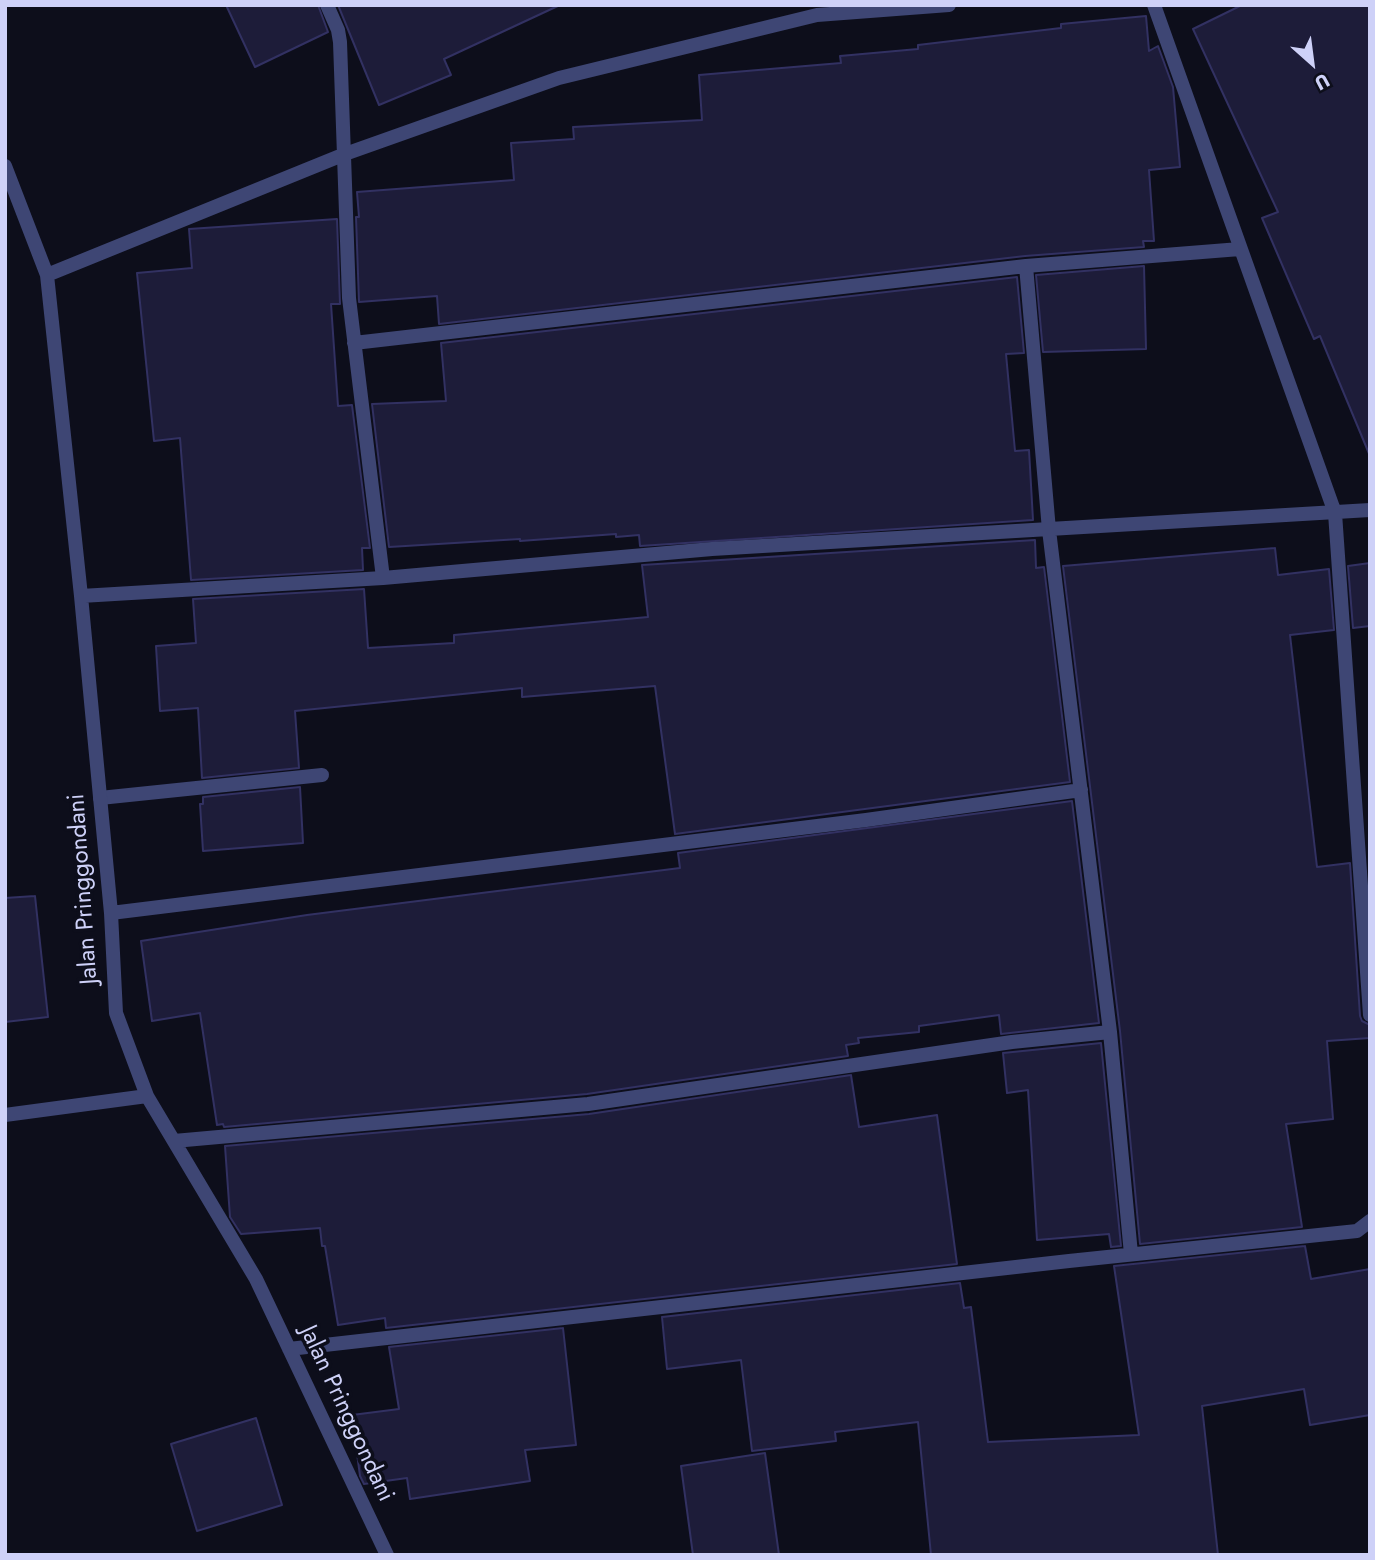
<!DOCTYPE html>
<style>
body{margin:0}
#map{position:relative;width:1375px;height:1560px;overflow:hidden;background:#0d0e1b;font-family:Jost,sans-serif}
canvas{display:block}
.frame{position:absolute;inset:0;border:7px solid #ced1f8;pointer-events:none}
.north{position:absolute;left:1277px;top:28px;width:70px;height:70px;-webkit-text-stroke:5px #0d0e1b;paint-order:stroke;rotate:152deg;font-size:19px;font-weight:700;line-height:28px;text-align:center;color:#ced1f8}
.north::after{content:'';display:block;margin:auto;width:24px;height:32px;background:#ced1f8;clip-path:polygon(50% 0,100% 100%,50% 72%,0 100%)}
</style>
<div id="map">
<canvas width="1375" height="1560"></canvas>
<div class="frame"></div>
<div class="north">U</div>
</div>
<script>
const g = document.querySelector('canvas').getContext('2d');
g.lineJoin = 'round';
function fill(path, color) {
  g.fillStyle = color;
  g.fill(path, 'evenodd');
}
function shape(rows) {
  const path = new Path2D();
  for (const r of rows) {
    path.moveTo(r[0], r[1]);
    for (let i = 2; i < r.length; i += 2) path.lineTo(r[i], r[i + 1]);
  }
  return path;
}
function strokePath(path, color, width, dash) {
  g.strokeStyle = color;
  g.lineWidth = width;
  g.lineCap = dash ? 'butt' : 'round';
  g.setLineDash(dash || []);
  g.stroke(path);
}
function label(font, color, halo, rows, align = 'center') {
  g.font = font + ' Jost,sans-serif';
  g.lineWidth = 7;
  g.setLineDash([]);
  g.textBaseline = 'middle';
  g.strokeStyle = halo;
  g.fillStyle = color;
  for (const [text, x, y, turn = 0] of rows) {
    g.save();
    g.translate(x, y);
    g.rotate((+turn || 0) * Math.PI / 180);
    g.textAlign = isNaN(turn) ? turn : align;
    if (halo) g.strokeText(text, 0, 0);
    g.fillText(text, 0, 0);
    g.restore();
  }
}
const building = shape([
 [226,5,318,5,328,32,255,67,226,5],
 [338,5,560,5,444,59,451,75,379,105,338,5],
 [1242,5,1370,5,1370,456,1320,336,1314,339,1262,218,1278,212,1193,29,1242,5],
 [1146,16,1149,51,1158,46,1173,87,1180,167,1149,170,1154,241,1143,241,1144,247,1025,256,439,324,437,296,359,302,356,217,359,217,357,192,514,180,511,143,574,139,573,127,702,120,699,75,841,63,840,56,918,49,918,45,1061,28,1061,24,1146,16],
 [337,219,340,304,331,304,338,406,352,405,370,548,362,548,363,570,191,580,180,438,154,441,137,273,192,268,189,229,337,219],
 [1144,266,1146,349,1043,352,1036,275,1144,266],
 [1017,277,1024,353,1006,354,1015,451,1029,450,1033,520,640,546,639,535,616,537,616,534,520,541,520,539,389,547,372,404,446,401,441,343,1017,277],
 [1035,540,1036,568,1044,567,1070,782,675,834,655,686,522,697,522,688,295,711,299,768,202,778,198,708,160,711,156,646,196,643,193,599,364,589,368,648,454,643,454,635,648,617,642,565,1035,540],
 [1275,548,1278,575,1329,569,1334,630,1290,635,1317,867,1350,863,1360,1016,1362,1021,1370,1025,1370,1038,1327,1041,1333,1119,1286,1124,1302,1227,1140,1244,1120,1031,1063,566,1275,548],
 [1370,563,1370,626,1353,628,1348,566,1370,563],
 [300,787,303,843,203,851,200,804,203,804,203,797,300,787],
 [1072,801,1099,1023,1001,1034,999,1015,919,1026,919,1032,858,1038,859,1043,846,1045,848,1056,587,1094,224,1127,223,1124,217,1125,200,1013,152,1021,141,941,307,915,680,868,678,853,1072,801],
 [35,896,48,1017,5,1022,5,898,35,896],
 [1101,1043,1121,1246,1111,1247,1109,1234,1037,1240,1028,1090,1007,1093,1003,1053,1101,1043],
 [851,1075,859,1127,937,1115,957,1264,386,1328,385,1318,338,1325,325,1246,322,1246,320,1228,241,1234,230,1217,225,1146,589,1114,851,1075],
 [1305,1246,1311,1279,1370,1269,1370,1415,1310,1425,1304,1389,1202,1406,1218,1555,931,1555,918,1422,835,1432,836,1441,752,1451,741,1360,667,1369,662,1317,960,1283,964,1308,971,1307,988,1442,1139,1435,1114,1266,1305,1246],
 [563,1328,576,1445,525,1450,530,1481,410,1499,407,1478,364,1484,360,1476,352,1415,399,1409,389,1347,563,1328],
 [256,1418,282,1505,197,1531,171,1444,256,1418],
 [765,1453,779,1555,693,1555,681,1466,765,1453]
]);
const lane = shape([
 [100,798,322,775]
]);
const street = shape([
 [327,5,338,30,340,42,349,298,383,578],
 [1154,5,1335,513,1370,1015],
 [5,166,47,275,81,596,111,913,116,1013,147,1096,256,1279,387,1555],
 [1026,266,1049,530,1110,1032,1131,1254],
 [47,275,345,154,559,78,817,15,949,5],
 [354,343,1026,266,1240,249],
 [81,596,383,578,712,549,1370,510],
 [111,913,866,820,1081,790],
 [5,1115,147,1096],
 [174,1141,588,1104,1012,1042,1110,1032],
 [289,1349,1069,1261,1357,1231,1370,1221]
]);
const streetNames = [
 ["Jalan Pringgondani",84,889,-94],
 ["Jalan Pringgondani",346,1414,65]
];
fill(building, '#1d1c39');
strokePath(building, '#323162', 2);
strokePath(lane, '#3e4674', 14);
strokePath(street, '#3e4674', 14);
label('24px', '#ced1f8', '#0d0e1b', streetNames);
</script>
